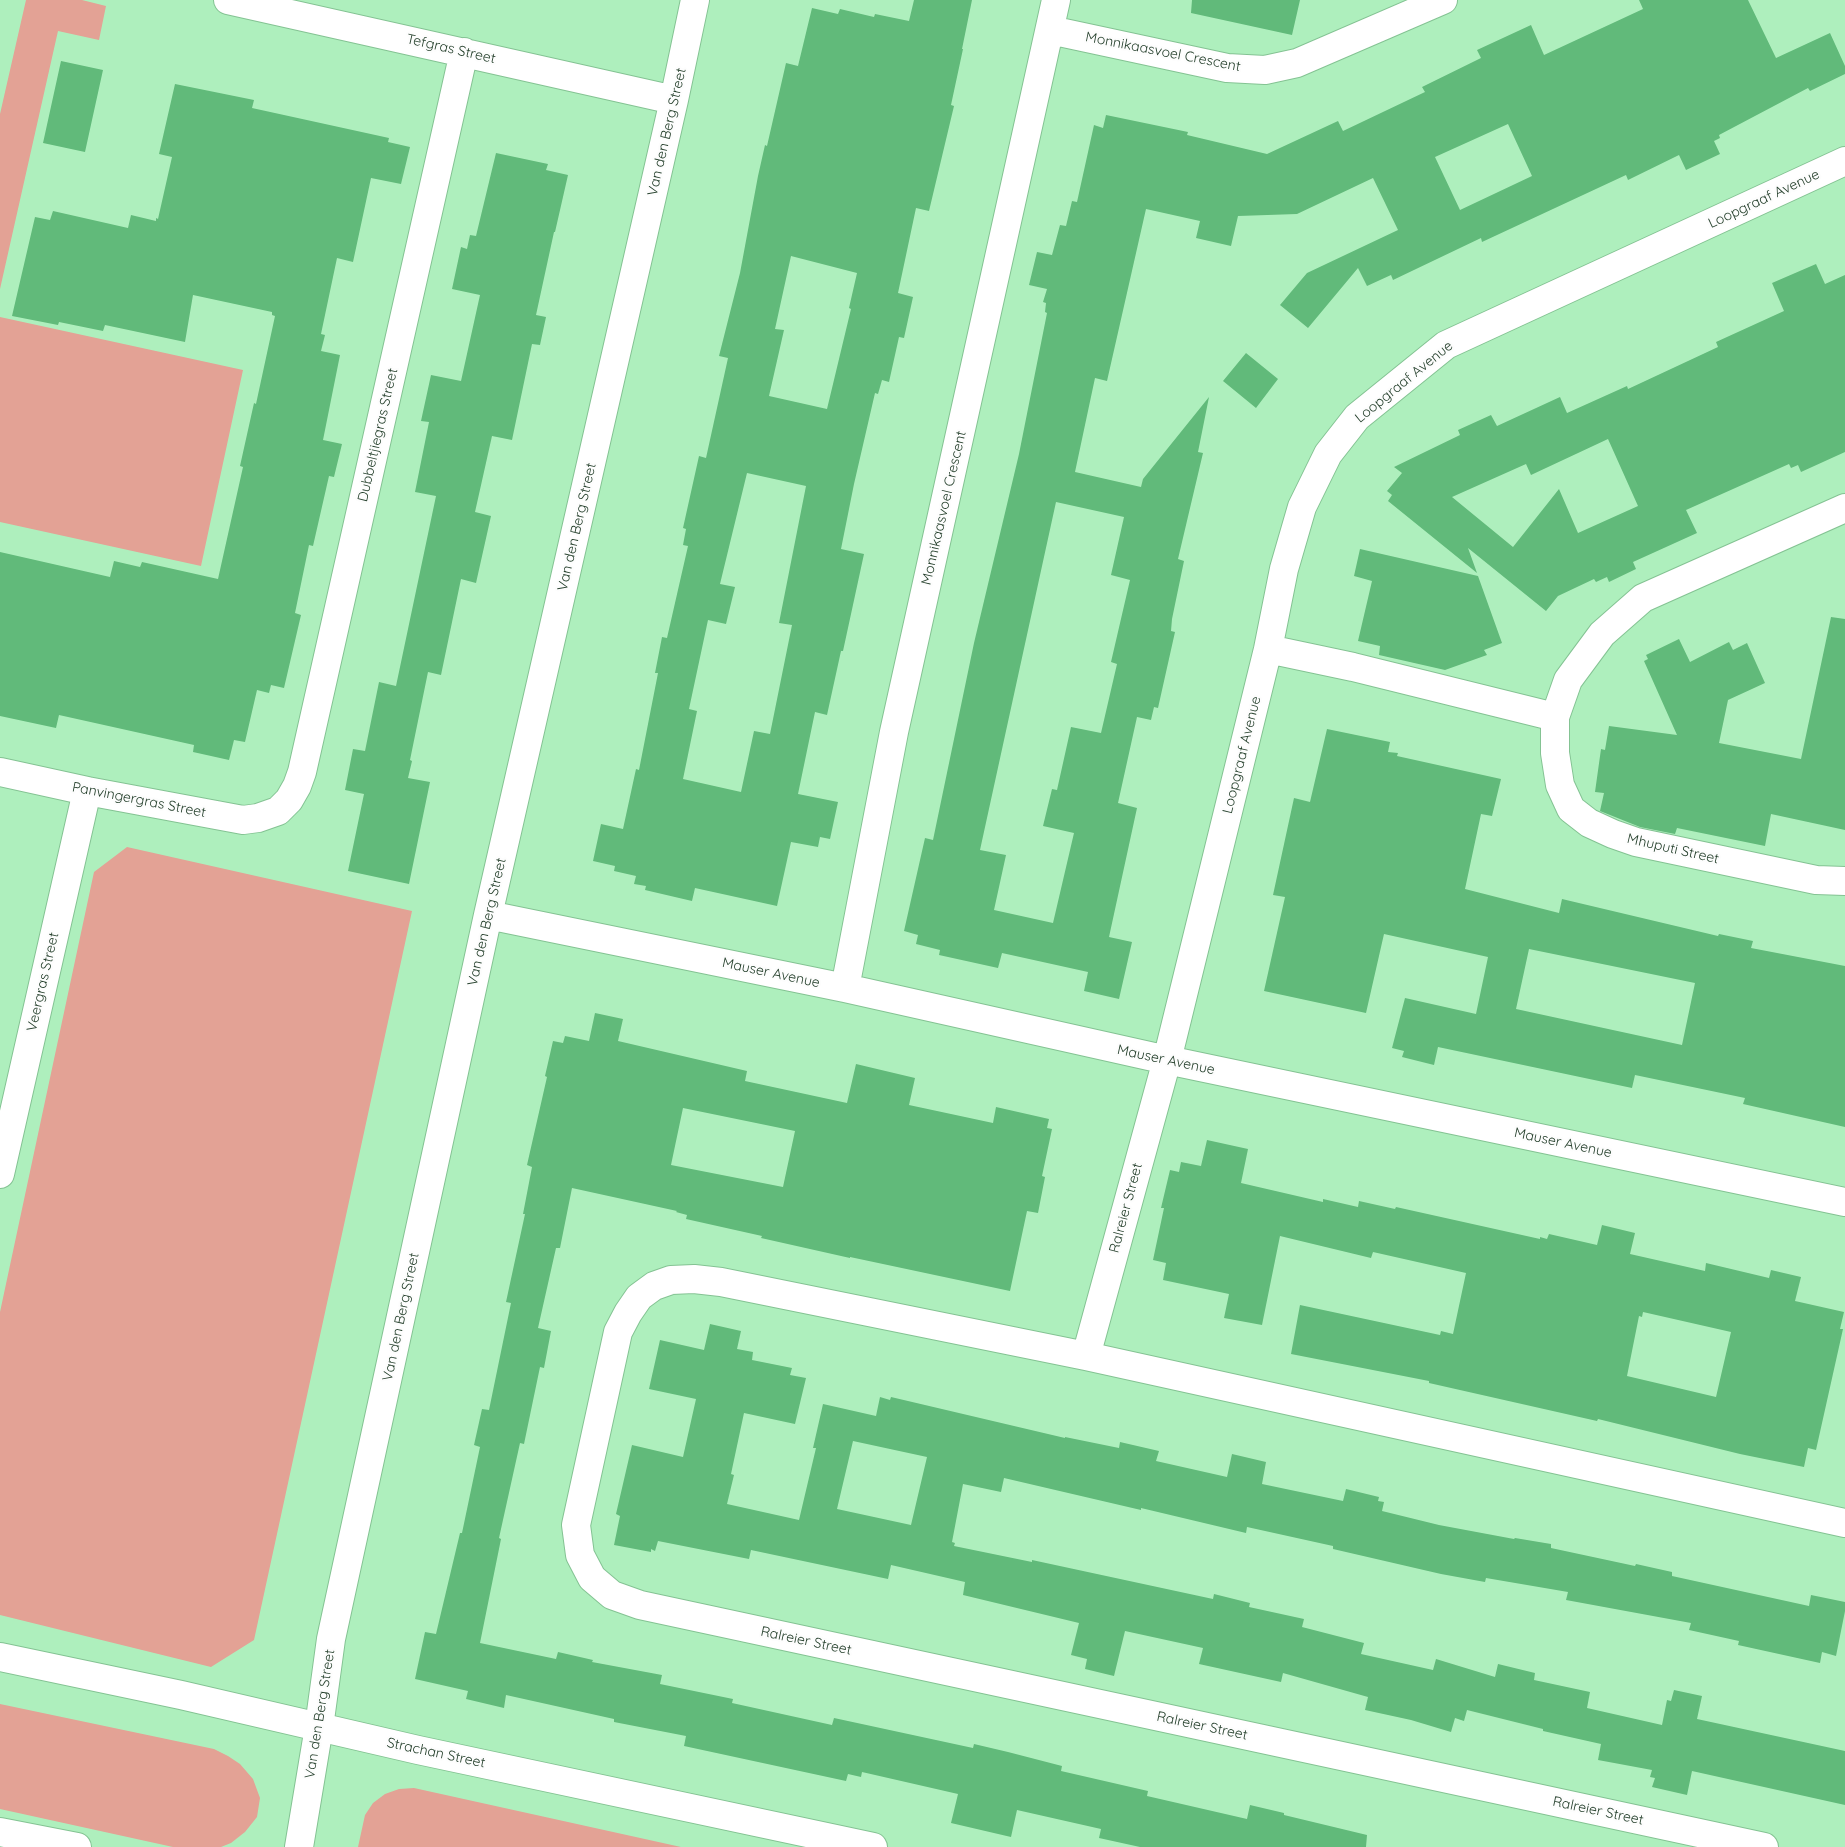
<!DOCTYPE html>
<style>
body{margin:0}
canvas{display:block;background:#aeefbd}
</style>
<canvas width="1845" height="1847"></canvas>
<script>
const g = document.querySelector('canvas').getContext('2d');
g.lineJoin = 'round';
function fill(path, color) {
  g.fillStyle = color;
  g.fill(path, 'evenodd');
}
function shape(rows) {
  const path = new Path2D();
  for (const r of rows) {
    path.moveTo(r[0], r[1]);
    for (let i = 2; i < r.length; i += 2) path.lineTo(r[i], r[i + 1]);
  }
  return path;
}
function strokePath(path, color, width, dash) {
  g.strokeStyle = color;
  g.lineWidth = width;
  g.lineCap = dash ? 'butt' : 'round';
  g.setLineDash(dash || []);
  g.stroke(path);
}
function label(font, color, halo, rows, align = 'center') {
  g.font = font + ' Quicksand,sans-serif';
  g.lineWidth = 4.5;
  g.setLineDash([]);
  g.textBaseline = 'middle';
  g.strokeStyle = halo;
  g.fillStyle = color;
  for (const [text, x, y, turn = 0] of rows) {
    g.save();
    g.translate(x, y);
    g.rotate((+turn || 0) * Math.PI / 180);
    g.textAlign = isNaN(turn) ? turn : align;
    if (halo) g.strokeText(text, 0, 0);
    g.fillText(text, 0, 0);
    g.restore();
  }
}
const green = shape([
 [26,0,82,0,106,6,99,40,58,31,0,289,0,114],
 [0,317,243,370,201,566,0,522],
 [127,847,412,911,254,1640,211,1667,0,1615,0,1312,94,872],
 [0,1704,214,1749,228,1756,240,1764,253,1779,260,1798,257,1817,245,1832,231,1843,221,1847,173,1847,0,1809],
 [414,1788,681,1847,358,1847,365,1815,373,1803,385,1794,399,1789]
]);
const building = shape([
 [914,0,972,0,962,49,963,49,951,105,954,106,929,211,916,208,898,293,913,297,904,338,899,337,889,382,882,380,878,394,875,393,854,484,841,549,864,554,843,651,841,651,827,715,815,712,798,794,838,802,830,839,820,837,818,847,791,842,777,906,695,888,692,901,645,890,646,886,634,884,636,876,614,871,615,866,593,861,601,824,623,829,636,769,639,770,658,673,655,673,662,637,667,638,688,546,683,545,686,529,683,528,699,456,706,458,728,358,719,356,740,273,758,176,765,145,767,146,786,63,798,66,812,8,838,14,840,9,874,17,875,14,909,21],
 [791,256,857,273,849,308,851,309,827,409,769,396,784,330,775,329],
 [747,473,806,486,779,623,792,625,770,734,754,731,741,792,683,779,697,711,689,709,708,620,726,624,735,587,720,584],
 [1192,0,1300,0,1292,35,1191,13],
 [1639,0,1748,0,1776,58,1830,33,1845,66,1845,74,1810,91,1808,88,1719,135,1720,138,1714,141,1720,154,1686,170,1679,155,1628,180,1626,175,1482,242,1481,238,1393,280,1391,275,1367,286,1358,268,1308,328,1280,305,1307,273,1398,230,1373,178,1297,214,1238,216,1231,246,1196,238,1200,221,1146,209,1107,381,1095,378,1075,472,1141,487,1143,479,1209,397,1198,452,1203,453,1178,559,1184,561,1172,619,1171,631,1175,632,1158,708,1154,707,1151,720,1137,717,1118,803,1137,808,1109,937,1132,942,1119,999,1084,991,1088,972,1002,953,998,968,939,955,940,950,916,944,918,935,904,931,925,838,933,840,974,643,1019,454,1047,313,1045,312,1046,303,1043,302,1047,289,1029,285,1037,252,1052,255,1060,225,1066,226,1072,201,1077,202,1094,125,1103,128,1106,115,1188,132,1187,135,1267,154,1338,121,1343,131,1425,92,1422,87,1481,58,1477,50,1531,25,1544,55,1643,9],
 [1508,124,1532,176,1460,210,1435,157],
 [1056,502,1124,517,1111,575,1130,580,1111,662,1117,664,1101,733,1071,727,1057,790,1052,789,1043,826,1074,833,1053,923,994,910,1006,855,980,850],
 [61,61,103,70,85,152,43,143],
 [175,84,254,100,252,108,389,138,388,142,410,147,401,184,371,178,353,262,337,258,321,334,325,335,321,351,340,355,323,440,342,444,334,477,329,476,313,546,309,545,295,613,301,615,284,688,271,685,269,693,257,690,245,742,234,740,229,760,193,752,194,745,59,715,56,728,0,716,0,552,110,577,114,561,140,567,142,562,218,579,243,467,240,466,254,403,256,404,275,316,272,315,272,312,193,295,185,342,105,325,103,331,59,322,58,325,12,316,35,217,50,220,53,211,128,228,131,215,156,221,156,218,158,219,172,157,159,154],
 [496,153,548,164,546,170,568,175,555,232,554,232,536,315,546,317,540,345,532,344,512,440,492,436,475,512,491,516,476,583,461,579,441,675,428,672,410,760,412,761,408,778,430,782,409,884,348,871,364,794,345,790,353,749,365,751,379,682,396,686,436,496,415,492,429,422,421,421,431,375,461,381,480,295,452,289,461,247,467,249,470,235,476,236],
 [1816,264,1825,284,1845,275,1845,452,1801,472,1798,465,1791,468,1789,464,1686,510,1697,533,1633,562,1636,569,1609,582,1607,577,1596,582,1594,579,1558,596,1546,611,1468,548,1477,573,1388,501,1392,495,1387,491,1402,473,1394,467,1460,435,1458,430,1491,415,1497,426,1560,397,1567,413,1627,386,1628,389,1718,347,1716,342,1784,311,1772,283],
 [1608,439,1638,506,1578,533,1559,489,1513,547,1452,497,1526,464,1531,475],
 [1246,353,1278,379,1256,408,1223,381],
 [1360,549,1478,576,1502,643,1484,650,1487,655,1445,670,1379,655,1380,646,1358,641,1372,581,1354,576],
 [1831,617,1845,619,1845,830,1771,814,1765,846,1677,828,1675,834,1640,827,1600,811,1604,793,1595,792,1601,749,1605,750,1609,726,1677,735,1644,661,1648,659,1646,655,1679,639,1690,662,1729,642,1733,650,1747,643,1765,683,1728,700,1719,743,1801,759],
 [1327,729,1390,742,1388,752,1398,753,1397,756,1501,779,1492,816,1481,814,1465,889,1559,913,1562,899,1718,936,1719,934,1753,941,1751,948,1845,966,1845,1127,1743,1104,1745,1098,1635,1075,1632,1088,1438,1047,1434,1065,1402,1057,1404,1051,1392,1048,1405,998,1476,1014,1488,957,1384,934,1366,1013,1264,991,1285,897,1273,895,1294,798,1310,802],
 [1529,949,1695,983,1682,1045,1516,1009],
 [595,1013,623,1019,618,1041,747,1071,745,1081,847,1103,856,1064,915,1078,909,1105,993,1123,996,1107,1049,1119,1047,1128,1052,1129,1042,1176,1045,1177,1038,1213,1027,1211,1010,1291,850,1257,850,1258,761,1238,762,1236,686,1219,687,1215,676,1212,677,1211,572,1188,560,1248,556,1248,538,1328,551,1331,544,1368,540,1367,524,1444,520,1443,499,1538,501,1539,480,1643,556,1659,558,1652,593,1660,592,1662,662,1675,660,1684,733,1699,732,1703,832,1725,834,1718,973,1748,974,1744,1008,1752,1062,1766,1061,1771,1148,1791,1147,1796,1247,1819,1250,1805,1284,1813,1284,1815,1367,1835,1366,1847,1140,1847,1099,1838,1101,1829,1017,1810,1011,1837,951,1823,958,1794,862,1772,861,1777,848,1774,846,1781,684,1746,686,1736,614,1722,614,1719,506,1695,504,1708,466,1699,468,1691,415,1679,425,1632,436,1634,460,1533,462,1533,480,1447,474,1445,482,1409,489,1410,511,1303,506,1302,525,1214,523,1214,532,1167,527,1165,547,1077,545,1076,553,1041,563,1043,565,1036,589,1041],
 [683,1108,795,1131,783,1187,671,1165],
 [1207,1140,1248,1149,1241,1183,1323,1202,1323,1199,1358,1207,1359,1201,1395,1209,1396,1207,1540,1239,1540,1237,1547,1239,1549,1234,1597,1245,1602,1225,1635,1233,1630,1254,1705,1271,1706,1263,1769,1278,1771,1270,1801,1277,1795,1301,1844,1312,1840,1329,1843,1329,1816,1450,1808,1448,1804,1467,1740,1454,1598,1419,1597,1421,1429,1383,1429,1381,1291,1354,1300,1305,1440,1335,1441,1331,1453,1334,1466,1273,1373,1252,1371,1258,1280,1236,1262,1325,1224,1318,1229,1294,1163,1280,1166,1263,1153,1260,1164,1208,1161,1208,1170,1170,1179,1172,1181,1162,1201,1166],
 [1643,1312,1731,1332,1716,1397,1627,1376,1639,1316,1642,1317],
 [710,1324,741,1331,737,1349,753,1352,752,1360,792,1368,790,1375,806,1378,795,1424,744,1413,731,1474,734,1475,727,1504,799,1520,816,1448,813,1448,823,1404,876,1416,880,1397,890,1400,891,1397,1065,1438,1065,1437,1119,1448,1120,1442,1159,1451,1156,1461,1227,1477,1232,1454,1266,1462,1262,1484,1343,1501,1346,1489,1379,1497,1378,1501,1384,1502,1382,1511,1439,1525,1514,1539,1515,1538,1551,1544,1551,1548,1635,1566,1636,1564,1672,1572,1672,1576,1809,1606,1811,1595,1845,1602,1845,1611,1836,1656,1822,1652,1820,1663,1738,1645,1739,1641,1689,1630,1691,1623,1566,1600,1568,1592,1486,1578,1485,1582,1441,1574,1333,1549,1333,1546,1247,1527,1246,1533,1141,1508,1141,1510,1004,1478,1001,1492,963,1484,952,1542,955,1543,954,1546,1032,1562,1032,1560,1213,1599,1214,1594,1250,1603,1249,1607,1304,1619,1302,1627,1364,1643,1361,1654,1433,1670,1436,1659,1495,1677,1498,1664,1535,1673,1534,1680,1590,1692,1587,1708,1662,1725,1667,1700,1671,1701,1674,1690,1702,1696,1697,1719,1845,1751,1845,1805,1692,1771,1687,1795,1652,1787,1655,1778,1650,1777,1652,1770,1598,1760,1601,1744,1543,1731,1543,1729,1467,1710,1464,1721,1455,1718,1451,1732,1411,1720,1365,1710,1368,1697,1283,1673,1281,1682,1199,1664,1203,1648,1125,1631,1114,1676,1085,1669,1087,1659,1071,1655,1079,1623,963,1595,965,1582,891,1565,888,1579,751,1550,749,1559,658,1541,655,1551,651,1549,651,1552,614,1545,620,1516,616,1514,632,1445,683,1457,696,1399,649,1389,660,1340,704,1350],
 [853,1441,927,1457,911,1525,837,1509]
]);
const minor = shape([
 [228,0,674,100],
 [1050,30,1227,68,1265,70,1297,63,1443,0],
 [1845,508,1643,598,1602,634,1568,680,1555,717,1555,753,1560,785,1571,809,1589,823,1613,834,1636,842,1816,880,1845,881],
 [1268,649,1353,667,1555,717],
 [0,772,87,791,243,820,258,818,278,811,289,800,297,786,302,772,464,52],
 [488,915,845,988,1167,1060,1845,1202],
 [845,988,894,732,1056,0],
 [0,1174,87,791],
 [1086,1356,1167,1060,1268,649,1284,569,1302,507,1328,454,1357,417,1446,345,1845,161],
 [0,1832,77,1847],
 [299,1847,319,1727,331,1639,488,915,674,100,695,0],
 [1764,1847,640,1605,612,1595,592,1578,580,1555,576,1525,618,1332,628,1313,639,1297,654,1286,671,1280,694,1279,721,1282,1086,1356,1845,1523]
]);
const tertiary = shape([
 [0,1657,181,1695,418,1750,873,1847]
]);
const streetNames = [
 ["Tefgras Street",451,49,13],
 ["Monnikaasvoel Crescent",1163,52,11],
 ["Van den Berg Street",667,132,-77],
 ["Loopgraaf Avenue",1764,199,-25],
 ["Loopgraaf Avenue",1404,382,-39],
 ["Dubbeltjiegras Street",378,435,-77],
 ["Monnikaasvoel Crescent",944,508,-77],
 ["Van den Berg Street",577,527,-77],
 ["Loopgraaf Avenue",1242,755,-76],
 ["Panvingergras Street",139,800,11],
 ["Mhuputi Street",1673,849,13],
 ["Van den Berg Street",487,922,-77],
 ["Mauser Avenue",771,973,12],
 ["Veergras Street",43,982,-77],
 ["Mauser Avenue",1166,1060,12],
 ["Mauser Avenue",1563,1143,12],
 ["Ralreier Street",1126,1208,-75],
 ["Van den Berg Street",401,1317,-78],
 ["Ralreier Street",806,1641,12],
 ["Van den Berg Street",320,1714,-81],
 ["Ralreier Street",1202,1726,12],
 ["Strachan Street",436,1753,12],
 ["Ralreier Street",1598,1811,12]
];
fill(green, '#e3a295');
fill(building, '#61ba7a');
strokePath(minor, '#84c393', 30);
strokePath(tertiary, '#84c393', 30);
strokePath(minor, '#fff', 28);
strokePath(tertiary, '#fff', 28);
label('14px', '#243f2b', '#fdfdfd', streetNames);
</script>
